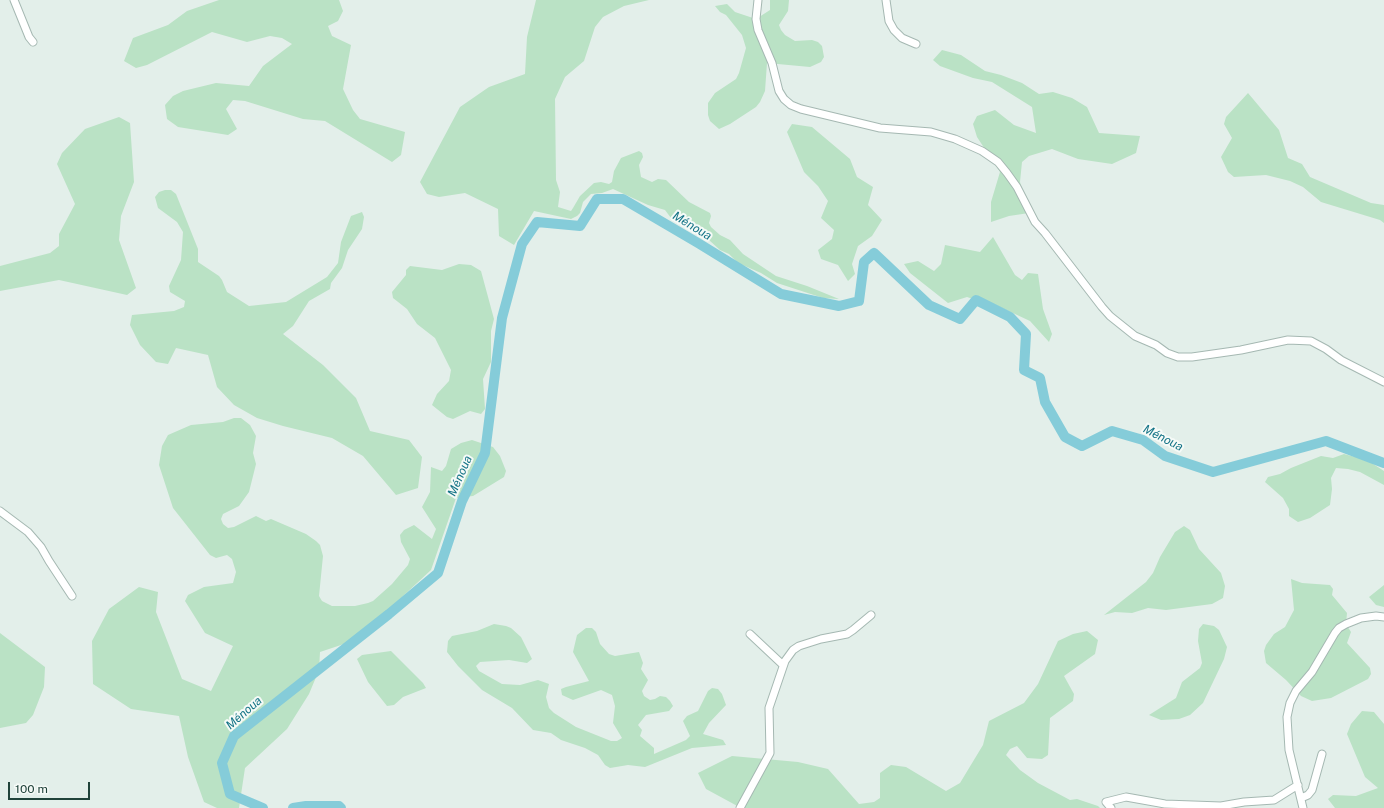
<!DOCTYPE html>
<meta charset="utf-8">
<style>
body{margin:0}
#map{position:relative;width:1384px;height:808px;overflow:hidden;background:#e3efea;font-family:"Public Sans",sans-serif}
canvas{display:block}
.scale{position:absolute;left:8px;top:782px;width:82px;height:18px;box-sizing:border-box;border:2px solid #20433a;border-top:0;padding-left:5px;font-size:12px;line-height:14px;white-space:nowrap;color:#20433a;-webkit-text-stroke:3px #f5faf7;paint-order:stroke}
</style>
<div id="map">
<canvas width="1384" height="808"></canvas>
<div class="scale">100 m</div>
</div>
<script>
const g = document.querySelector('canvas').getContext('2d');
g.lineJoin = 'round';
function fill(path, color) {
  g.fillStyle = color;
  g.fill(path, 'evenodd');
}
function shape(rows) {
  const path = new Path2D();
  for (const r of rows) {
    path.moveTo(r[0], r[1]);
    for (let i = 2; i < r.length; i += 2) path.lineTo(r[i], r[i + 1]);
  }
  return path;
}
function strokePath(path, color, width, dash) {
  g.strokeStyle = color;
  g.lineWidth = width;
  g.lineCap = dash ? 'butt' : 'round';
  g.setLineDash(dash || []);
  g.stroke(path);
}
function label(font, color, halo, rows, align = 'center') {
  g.font = font + ' "Public Sans",sans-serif';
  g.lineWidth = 4;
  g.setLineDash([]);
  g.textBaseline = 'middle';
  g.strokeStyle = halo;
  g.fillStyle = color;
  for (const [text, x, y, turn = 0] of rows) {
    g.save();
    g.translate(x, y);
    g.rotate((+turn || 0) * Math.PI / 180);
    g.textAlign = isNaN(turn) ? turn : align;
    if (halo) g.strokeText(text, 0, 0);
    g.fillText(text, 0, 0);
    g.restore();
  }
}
const green = shape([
 [219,0,339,0,343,11,338,21,328,26,332,36,351,45,343,89,353,110,360,119,405,132,401,155,392,162,325,121,303,119,245,101,233,100,226,109,237,129,228,135,178,127,167,119,165,105,173,96,183,91,216,83,249,86,263,66,292,44,282,38,270,36,247,42,212,32,147,65,136,68,124,61,133,38,168,25,187,11],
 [536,0,649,0,624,6,603,17,595,27,584,61,565,77,555,99,556,180,560,192,558,207,571,211,573,208,580,196,594,183,601,182,609,184,612,182,614,171,621,158,639,151,642,153,643,157,639,165,641,177,652,182,658,179,666,180,689,202,710,213,711,216,709,223,711,227,720,235,730,240,743,254,776,276,807,286,839,299,823,298,777,283,761,273,738,263,729,254,720,250,698,230,671,218,665,210,648,205,613,189,602,193,591,194,583,202,580,213,577,216,571,219,534,211,514,245,499,236,498,209,465,193,439,197,427,194,420,182,460,107,489,87,525,74,527,37],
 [770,0,789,0,788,11,779,25,781,30,785,35,795,41,812,40,818,42,822,46,824,57,821,62,810,67,767,63,765,91,760,102,756,107,730,124,719,129,710,121,708,115,708,103,715,93,736,79,739,73,746,48,742,35,726,15,720,12,715,6,727,4,735,12,756,19,770,10],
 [942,50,961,55,985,71,1001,75,1022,83,1039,94,1053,92,1072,98,1087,107,1099,133,1140,136,1136,153,1112,164,1078,159,1052,149,1029,156,1022,162,1020,182,1029,213,1009,216,991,222,991,202,1000,172,977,137,973,124,977,116,995,110,1014,125,1036,133,1032,107,992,82,973,78,940,66,933,60],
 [1248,93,1279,130,1288,158,1302,164,1310,177,1371,203,1384,205,1384,223,1380,220,1321,202,1303,187,1290,181,1266,175,1234,177,1228,172,1221,157,1232,138,1224,124,1226,117],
 [119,117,130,123,134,182,121,216,119,240,136,288,127,295,59,280,0,291,0,266,50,253,59,246,59,234,75,204,57,164,62,153,85,129],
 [792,124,812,127,850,159,857,177,873,187,868,205,882,220,872,236,858,246,852,264,855,274,848,281,838,265,821,259,818,250,832,239,834,230,821,218,828,201,818,186,804,172,787,132],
 [165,190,171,190,176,194,198,249,198,262,219,276,222,280,227,292,249,306,286,302,327,277,338,263,341,242,351,216,362,212,364,217,362,229,348,250,342,268,331,283,330,289,309,301,293,326,283,334,323,365,356,398,370,431,409,440,422,457,418,488,396,495,363,456,332,438,283,426,257,418,234,405,217,387,208,355,176,348,168,364,156,362,140,345,130,325,132,315,174,311,184,307,185,301,170,292,169,286,181,260,183,232,177,222,158,208,155,197,159,192],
 [993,237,1015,275,1022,280,1028,273,1038,274,1043,309,1052,334,1049,342,1030,321,985,300,976,300,967,297,948,303,910,273,904,264,918,261,934,271,941,264,945,245,980,252],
 [459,264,471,265,481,271,494,319,491,331,491,362,483,379,485,409,481,414,470,411,453,419,447,417,432,405,437,394,449,381,451,370,435,338,417,324,407,309,393,298,392,292,406,275,406,270,410,266,442,270],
 [234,418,241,418,250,425,256,436,253,453,256,464,249,492,239,506,223,514,221,519,223,524,228,528,234,527,256,516,266,521,271,519,306,534,316,541,320,545,323,556,319,596,322,601,332,606,355,606,368,603,373,601,392,584,408,565,410,559,401,542,400,535,404,530,414,525,432,539,436,529,422,507,430,492,431,467,442,471,446,466,451,449,461,443,472,440,493,447,500,456,506,471,504,477,473,496,456,498,431,570,387,611,344,644,320,652,319,670,309,694,287,729,245,768,239,808,217,808,204,802,188,757,179,716,131,709,93,684,92,641,109,609,139,587,158,592,156,612,182,679,211,691,233,646,205,633,185,601,188,595,204,587,233,583,236,572,232,559,227,555,216,558,210,555,173,508,159,465,162,446,168,435,191,425,223,422],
 [1344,454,1367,460,1384,471,1384,485,1360,472,1348,469,1336,468,1331,478,1332,489,1330,505,1310,518,1298,522,1289,516,1289,509,1283,498,1265,482,1268,477,1280,474,1291,468,1321,456,1333,458],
 [1184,526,1190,530,1199,549,1221,573,1225,586,1223,598,1212,604,1166,610,1148,608,1132,613,1115,612,1104,615,1146,582,1153,573,1160,557,1175,532],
 [1291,579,1302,583,1330,585,1333,589,1332,595,1347,613,1346,624,1351,632,1347,643,1370,668,1371,674,1368,679,1331,698,1312,701,1301,696,1286,680,1266,663,1264,651,1266,645,1274,634,1285,627,1294,610],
 [1384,585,1384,607,1376,605,1369,597],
 [494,624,506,626,511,628,521,637,532,659,527,663,509,660,480,662,476,666,479,671,502,684,520,685,538,680,549,684,546,697,549,708,554,713,576,727,611,741,617,741,622,738,613,723,615,706,612,695,601,690,573,700,562,695,561,689,566,687,589,681,573,652,577,635,586,628,592,628,596,632,600,644,609,654,615,656,639,652,643,663,641,669,648,680,642,691,644,696,650,700,655,699,660,696,666,697,670,701,673,706,669,711,646,715,638,725,642,730,640,736,654,748,654,754,686,740,690,736,683,721,687,716,698,711,708,691,712,688,718,689,722,694,726,705,709,723,703,734,723,740,726,745,692,748,645,767,628,765,610,768,605,765,598,755,585,748,561,740,551,733,533,730,512,708,482,690,458,666,447,652,448,641,452,636,477,631],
 [1203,624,1214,626,1219,630,1227,647,1224,659,1203,703,1190,715,1179,719,1161,720,1149,715,1176,698,1182,682,1200,668,1202,663,1198,641,1199,629],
 [1087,631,1098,640,1095,654,1064,676,1074,694,1073,701,1050,718,1048,755,1042,759,1027,758,1017,746,1010,749,1006,755,1020,770,1038,783,1070,800,1077,799,1098,806,1100,808,741,808,706,789,698,773,732,756,798,762,828,769,859,804,874,802,880,798,880,773,891,765,906,767,946,791,960,783,983,745,989,721,1024,703,1038,684,1058,641,1073,634],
 [0,633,45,667,44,687,33,715,26,723,0,728],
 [391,651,423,683,426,688,403,697,394,705,387,706,368,682,357,659,362,655],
 [1362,711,1374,712,1384,724,1384,808,1335,808,1328,799,1333,795,1356,796,1378,788,1365,777,1347,734,1351,724]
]);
const river = shape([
 [263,808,230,794,222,763,234,736,389,614,438,573,462,501,485,453,502,318,522,244,537,222,580,226,597,199,623,199,698,243,781,294,839,306,859,301,864,262,874,253,929,305,960,319,976,300,1010,317,1026,334,1024,370,1040,378,1045,402,1065,437,1082,446,1112,431,1143,440,1165,456,1213,472,1326,441,1384,463],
 [293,808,306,806,339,806,341,808]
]);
const minor = shape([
 [14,0,29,37,33,42],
 [758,0,756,19,758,30,772,63,779,91,784,99,791,105,801,109,880,128,931,132,955,139,982,151,998,162,1007,173,1017,187,1035,222,1045,233,1102,307,1110,316,1135,336,1156,345,1167,353,1178,357,1192,357,1241,350,1288,340,1311,341,1326,349,1341,360,1384,382],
 [886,0,889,21,894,30,902,38,916,44],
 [0,511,28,532,41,547,49,561,72,596],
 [750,634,783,665],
 [1301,798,1308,795,1312,790,1322,754],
 [740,808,770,753,769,708,785,661,793,650,799,646,821,639,847,634,853,630,871,615],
 [1111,808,1106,802,1126,797,1165,804,1221,806,1244,802,1274,800,1298,785],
 [1303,808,1289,750,1287,717,1290,703,1296,691,1312,672,1335,633,1339,628,1346,624,1361,618,1376,616,1384,617]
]);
const waterNames = [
 ["Ménoua",692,226,31],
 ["Ménoua",1163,438,27],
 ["Ménoua",460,476,-66],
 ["Ménoua",244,713,-41]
];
fill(green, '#bae2c5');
strokePath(river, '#85ccd9', 10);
strokePath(minor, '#a5b8b2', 9);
strokePath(minor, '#fff', 7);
label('italic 12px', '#137386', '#f5faf7', waterNames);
</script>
